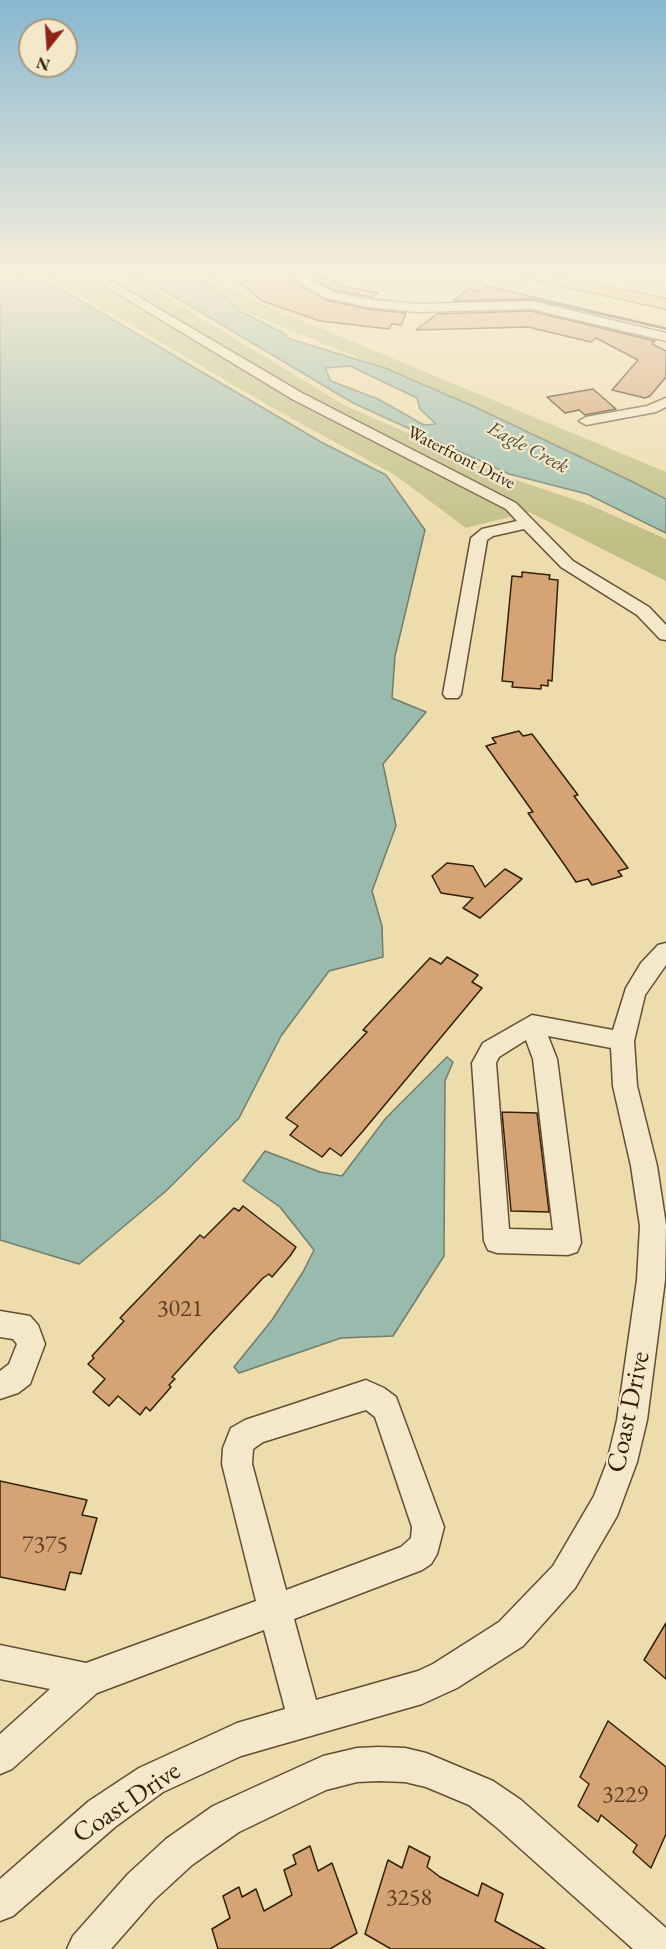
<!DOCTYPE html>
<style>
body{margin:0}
#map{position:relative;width:666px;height:1949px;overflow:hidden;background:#eddcac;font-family:"EB Garamond",serif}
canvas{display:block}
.north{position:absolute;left:18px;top:18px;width:60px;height:60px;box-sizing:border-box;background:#f3e8c9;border:2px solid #a7987d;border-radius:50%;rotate:197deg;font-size:16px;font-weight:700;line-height:24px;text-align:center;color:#341f0a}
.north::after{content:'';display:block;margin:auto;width:21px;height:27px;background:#8f2418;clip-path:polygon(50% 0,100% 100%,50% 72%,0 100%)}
</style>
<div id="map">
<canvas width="666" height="1949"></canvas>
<div class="north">N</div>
</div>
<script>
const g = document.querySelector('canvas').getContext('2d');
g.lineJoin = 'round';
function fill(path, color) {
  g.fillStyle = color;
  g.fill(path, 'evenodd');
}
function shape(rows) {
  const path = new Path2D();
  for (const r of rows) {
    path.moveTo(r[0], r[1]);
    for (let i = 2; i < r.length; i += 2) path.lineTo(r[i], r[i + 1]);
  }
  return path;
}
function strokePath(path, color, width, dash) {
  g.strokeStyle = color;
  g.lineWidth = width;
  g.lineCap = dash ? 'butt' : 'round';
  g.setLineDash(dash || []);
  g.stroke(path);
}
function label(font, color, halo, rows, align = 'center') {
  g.font = font + ' "EB Garamond",serif';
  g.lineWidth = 4.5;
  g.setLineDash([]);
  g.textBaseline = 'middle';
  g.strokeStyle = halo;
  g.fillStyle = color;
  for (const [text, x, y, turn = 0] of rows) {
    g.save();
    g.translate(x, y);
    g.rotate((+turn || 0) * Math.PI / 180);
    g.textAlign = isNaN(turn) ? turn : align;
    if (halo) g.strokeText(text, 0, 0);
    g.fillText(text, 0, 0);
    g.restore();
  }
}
const green = shape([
 [32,273,127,273,344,405,507,477,590,505,666,539,666,581,529,512,466,528,395,475,280,412,56,281],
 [190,273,208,273,257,302,666,472,666,499,456,398,234,307,213,287]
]);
const water = shape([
 [8,273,44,279,321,442,386,475,425,530,395,656,392,698,426,712,383,764,396,826,372,891,382,926,383,957,329,971,281,1036,239,1118,166,1191,79,1264,0,1240,0,275,8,273],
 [135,273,189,273,213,287,240,311,283,333,290,339,385,368,475,407,631,481,666,499,666,533,587,494,509,474,353,403,135,273],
 [350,366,417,398,420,409,436,424,424,425,378,399,331,381,325,368,350,366],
 [447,1057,453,1062,445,1081,444,1256,393,1336,341,1338,239,1373,234,1367,272,1320,303,1272,314,1250,280,1207,243,1181,265,1151,320,1172,342,1176,386,1118,447,1057]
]);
const building = shape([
 [228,273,280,273,326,300,367,309,406,313,401,325,392,324,389,329,320,321,262,301,228,273],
 [324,277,344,286,378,293,372,297,335,290,315,280,324,277],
 [486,286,666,328,666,329,532,299,453,301,468,289,479,291,486,286],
 [531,311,655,341,652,344,666,351,666,377,650,396,645,398,612,390,638,360,596,338,591,342,528,327,416,330,437,314,531,311],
 [593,389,616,409,585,415,579,410,565,413,547,397,593,389],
 [522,572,550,575,549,579,558,580,552,681,548,680,548,686,541,685,541,689,512,687,513,682,502,681,512,576,522,577,522,572],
 [519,731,523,736,532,734,578,795,574,796,628,868,618,871,622,876,592,885,588,879,576,882,566,867,528,813,533,812,486,746,496,743,492,738,519,731],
 [447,863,473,866,485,887,505,869,522,879,480,918,463,908,473,898,441,893,432,876,447,863],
 [447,957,478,975,472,982,482,988,363,1131,341,1156,330,1148,322,1157,290,1135,298,1126,286,1118,367,1032,363,1030,430,958,441,964,447,957],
 [502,1112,537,1113,549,1212,511,1211,502,1112],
 [243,1206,296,1247,290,1256,272,1277,269,1274,263,1278,209,1336,172,1377,175,1379,169,1385,171,1387,150,1411,146,1407,140,1415,118,1396,109,1406,93,1392,105,1379,88,1364,94,1358,92,1356,124,1321,120,1318,200,1235,204,1238,234,1208,239,1211,243,1206],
 [0,1481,87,1500,82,1515,97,1518,81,1574,70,1572,65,1590,0,1577,0,1481],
 [666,1623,666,1679,644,1660,666,1623],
 [608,1721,666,1767,666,1834,651,1868,633,1852,637,1845,601,1815,598,1822,578,1806,589,1784,580,1777,608,1721],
 [310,1846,318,1871,332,1863,357,1933,330,1949,218,1949,212,1929,230,1918,223,1896,239,1887,242,1897,256,1889,264,1911,292,1895,284,1870,296,1864,293,1855,310,1846],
 [409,1846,430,1857,427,1867,440,1877,478,1896,482,1883,503,1894,495,1921,545,1949,391,1949,365,1934,388,1860,402,1868,409,1846]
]);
const minor = shape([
 [84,273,98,273,302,393,516,503,573,561,649,607,666,625,666,640,660,639,637,615,561,567,524,529,493,536,487,540,461,694,458,698,446,698,443,694,471,538,482,529,517,521,506,509,292,399,84,273],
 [282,273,297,273,334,292,367,299,417,304,531,301,666,333,666,341,531,309,417,312,367,307,326,298,282,273],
 [666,398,666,407,656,412,586,425,579,421,586,417,647,406,666,398],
 [666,943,666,965,645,995,634,1041,637,1086,657,1166,666,1225,665,1280,647,1420,637,1462,617,1516,575,1588,523,1646,457,1688,422,1704,241,1756,163,1792,115,1827,13,1916,0,1921,0,1879,89,1801,139,1768,237,1723,285,1709,264,1630,97,1693,12,1769,0,1774,0,1734,50,1689,0,1679,0,1645,86,1663,256,1601,222,1464,223,1448,231,1428,245,1420,366,1380,384,1388,396,1397,444,1527,437,1554,431,1564,422,1570,294,1619,316,1700,418,1671,433,1664,499,1622,553,1566,594,1496,607,1462,617,1420,637,1280,640,1226,631,1166,613,1086,611,1048,548,1036,557,1059,581,1243,577,1252,568,1255,497,1253,488,1250,484,1241,472,1063,483,1043,532,1015,613,1030,626,988,641,963,658,945,666,943],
 [526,1040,533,1059,553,1230,509,1229,496,1063,499,1057,526,1040],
 [366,1410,375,1417,412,1527,411,1538,401,1547,286,1590,252,1464,253,1449,263,1442,366,1410],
 [0,1311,30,1316,38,1325,45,1344,30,1384,18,1393,0,1399,0,1371,9,1364,17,1344,13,1339,0,1337,0,1311],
 [379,1747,405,1748,426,1753,493,1781,521,1800,666,1928,666,1949,633,1949,495,1826,469,1805,426,1787,405,1782,379,1781,357,1782,326,1790,239,1832,192,1865,154,1900,111,1949,67,1949,73,1936,128,1874,166,1839,213,1806,323,1756,357,1748,379,1747]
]);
const primary = shape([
 [519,273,549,273,666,299,666,309,527,278,519,273]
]);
const farStreetnames = [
 ["Waterfront Drive",461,458,27]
];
const farWaternames = [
 ["Eagle Creek",528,448,28]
];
const nearNumbernames = [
 ["3021",180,1309],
 ["7375",45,1545],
 ["3229",625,1795],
 ["3258",409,1898]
];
const nearStreetnames = [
 ["Coast Drive",629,1412,-78],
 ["Coast Drive",127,1803,-34]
];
fill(green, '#c0be84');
fill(water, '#99bbad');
strokePath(water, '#717d6c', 1.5);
fill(building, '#d4a475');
strokePath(building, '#341f0a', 1.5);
strokePath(minor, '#624e32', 3);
strokePath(primary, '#341f0a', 2);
fill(minor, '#f3e8c9');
fill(primary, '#e6be76');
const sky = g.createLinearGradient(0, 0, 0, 546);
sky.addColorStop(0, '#88b7d0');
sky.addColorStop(0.5, '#f7efda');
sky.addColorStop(1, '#f7efda00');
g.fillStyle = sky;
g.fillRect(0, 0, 666, 546);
label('18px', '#341f0a', '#f3e8c9', farStreetnames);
label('italic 20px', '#524e3b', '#f3e8c9', farWaternames);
label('24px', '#5c4025', null, nearNumbernames);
label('27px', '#341f0a', '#f3e8c9', nearStreetnames);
</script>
